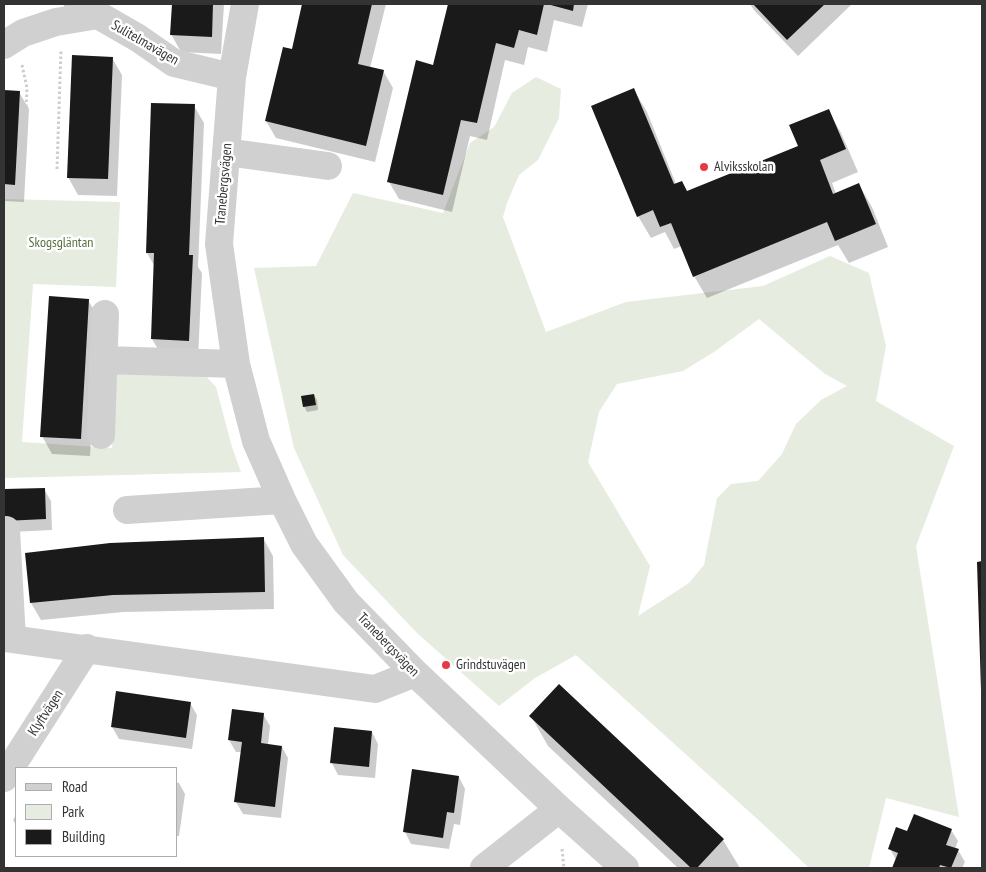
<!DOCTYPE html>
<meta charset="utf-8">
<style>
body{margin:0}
#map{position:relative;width:986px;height:872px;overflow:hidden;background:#fff;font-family:"PT Sans Narrow",sans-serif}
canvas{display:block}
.frame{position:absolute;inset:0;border:5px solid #333;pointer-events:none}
.legend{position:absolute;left:15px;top:767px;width:162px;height:90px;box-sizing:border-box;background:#fff;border:1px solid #adadad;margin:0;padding:6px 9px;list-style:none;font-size:15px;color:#333}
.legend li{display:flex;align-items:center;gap:10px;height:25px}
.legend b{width:25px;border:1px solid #adadad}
</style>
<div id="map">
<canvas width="986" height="872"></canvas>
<div class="frame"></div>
<ul class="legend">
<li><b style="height:6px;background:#d0d0d0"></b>Road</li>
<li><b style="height:14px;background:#e6ecdf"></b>Park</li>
<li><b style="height:14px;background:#1a1a1a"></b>Building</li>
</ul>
</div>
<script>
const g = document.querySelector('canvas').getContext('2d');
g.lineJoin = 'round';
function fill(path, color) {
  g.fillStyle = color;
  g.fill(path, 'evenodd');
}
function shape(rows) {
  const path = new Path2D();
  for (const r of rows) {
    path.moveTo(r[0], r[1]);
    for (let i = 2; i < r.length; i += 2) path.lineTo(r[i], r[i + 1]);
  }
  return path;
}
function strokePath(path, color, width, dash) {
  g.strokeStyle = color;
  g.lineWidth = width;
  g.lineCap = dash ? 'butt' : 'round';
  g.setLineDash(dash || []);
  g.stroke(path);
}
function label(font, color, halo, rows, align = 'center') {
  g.font = font + ' "PT Sans Narrow",sans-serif';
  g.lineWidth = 5;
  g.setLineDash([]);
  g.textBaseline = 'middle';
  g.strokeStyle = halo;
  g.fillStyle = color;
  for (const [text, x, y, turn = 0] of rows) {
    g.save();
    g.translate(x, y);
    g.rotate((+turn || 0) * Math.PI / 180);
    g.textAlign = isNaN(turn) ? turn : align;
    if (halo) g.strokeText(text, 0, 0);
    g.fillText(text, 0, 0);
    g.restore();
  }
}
const green = shape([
 [536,77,561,89,559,118,538,160,519,175,507,203,503,217,546,332,626,302,763,286,830,256,869,273,886,346,876,401,954,446,916,546,959,817,886,798,869,868,809,868,765,826,576,655,535,678,499,706,417,633,343,555,294,448,254,268,316,266,353,193,443,213,470,143,494,127,512,93],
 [759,319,825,374,847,386,821,400,796,424,782,454,758,481,731,484,717,498,704,565,689,583,638,616,650,566,588,462,599,412,617,384,683,371,714,352],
 [4,199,120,202,116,287,33,284,22,442,112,448,117,373,205,375,216,387,232,447,241,472,4,478]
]);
const shadow = shape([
 [63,4,101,4,66,9],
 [173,4,224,4,221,54,181,52,171,34],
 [304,4,386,4,370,68,383,71,393,88,375,162,276,138,266,121,293,50],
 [449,4,588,4,582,27,554,20,547,52,528,47,524,65,505,60,487,140,470,136,452,212,399,199,389,182,434,66],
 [750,4,852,4,798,56,754,10],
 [112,58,122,75,117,196,78,195,68,177],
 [634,90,647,112,676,184,688,192,800,146,828,110,841,133,858,172,832,183,836,194,859,185,872,207,888,247,849,263,838,245,707,298,694,276,682,246,674,249,665,232,651,238,638,216],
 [4,91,19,92,29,109,24,202,4,201],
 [194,106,204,123,198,267,202,273,198,358,162,356,152,339,155,267,147,253],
 [88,300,98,317,90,456,52,454,42,436],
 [314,395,317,400,318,410,307,412,304,406],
 [44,489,51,501,52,530,11,532,5,520,4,491],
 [263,538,273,556,274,609,123,612,41,620,31,603],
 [978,563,982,563,982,704],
 [190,703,197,715,192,749,119,739,112,727],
 [263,714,270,726,268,745,282,747,288,758,281,818,243,814,236,802,242,752,236,752,229,740],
 [531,716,723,840,740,868,678,868,548,746],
 [372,732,378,744,375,778,338,775,332,763],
 [459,777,465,789,460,825,454,824,449,849,411,844,405,832],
 [176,782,179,783,185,794,179,836,176,836],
 [16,815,16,825,13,820],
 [951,830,958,841,955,849,958,850,965,862,962,868,893,868,896,860,890,849,908,833]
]);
const building = shape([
 [172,4,213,4,212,37,170,35],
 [302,4,372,4,358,64,384,70,366,146,265,121,283,47,292,49],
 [448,4,544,4,537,35,519,30,514,48,496,43,477,123,461,120,443,195,387,182,416,60,433,65],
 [547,4,574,4,573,11],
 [753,4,825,4,787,40],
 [72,55,113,57,108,179,67,178],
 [634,88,674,184,682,181,687,191,798,146,789,125,829,109,846,149,820,160,833,194,859,183,876,224,835,241,827,222,693,277,671,223,660,227,653,210,637,217,591,106],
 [4,90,20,91,15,185,4,184],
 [151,103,195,104,189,255,193,255,189,341,151,339,154,253,146,253],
 [49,296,89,299,81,439,40,437],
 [314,394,316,405,303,407,301,396],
 [45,488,46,519,4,521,4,489],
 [264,537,265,592,113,595,30,603,25,553,110,543],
 [982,561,982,690,981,690,977,562],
 [559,684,724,839,697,868,691,868,529,716],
 [116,691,191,702,186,738,111,727],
 [232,709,264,713,261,743,282,746,275,807,234,802,242,742,228,740],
 [334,727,372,731,369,767,330,763],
 [412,769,459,776,454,813,447,812,443,838,403,832],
 [914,814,952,829,946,845,959,849,951,868,940,865,939,868,892,868,898,853,888,849,896,827,907,831]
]);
const path = shape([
 [22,65,27,88,23,176],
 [57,169,61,49],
 [562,849,564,868]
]);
const minor = shape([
 [245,4,232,77,219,244,236,364,256,441,282,500,304,544,346,602,415,673,559,809,625,868],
 [4,45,23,33,56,22,98,15,138,38,174,63,232,77],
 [226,152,328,166],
 [104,360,236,364],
 [101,435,105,314],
 [127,510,282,500],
 [6,530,12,639],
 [4,638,375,689,415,673],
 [4,778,87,648],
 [484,868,559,809]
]);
const markers = [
 [704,167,5,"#e63946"],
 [446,665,5,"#e63946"]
];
const streetNames = [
 ["Sulitelmavägen",145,43,30],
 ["Tranebergsvägen",224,184,-85],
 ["Tranebergsvägen",388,645,46],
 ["Klyftvägen",46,713,-57]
];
const poiNames = [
 ["Alviksskolan",714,167],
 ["Grindstuvägen",456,665]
];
const parkNames = [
 ["Skogsgläntan",61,243]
];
fill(green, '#e6ecdf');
fill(shadow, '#0003');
fill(building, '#1a1a1a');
strokePath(path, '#cdcdcd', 3, [2.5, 2.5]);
strokePath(minor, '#d0d0d0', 28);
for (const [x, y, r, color] of markers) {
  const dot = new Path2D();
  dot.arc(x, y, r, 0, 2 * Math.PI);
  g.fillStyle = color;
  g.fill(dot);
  strokePath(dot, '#fff', 2);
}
label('14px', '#333', '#fff', streetNames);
label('14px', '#333', '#fff', poiNames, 'left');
label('14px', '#56703f', '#fff', parkNames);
</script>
